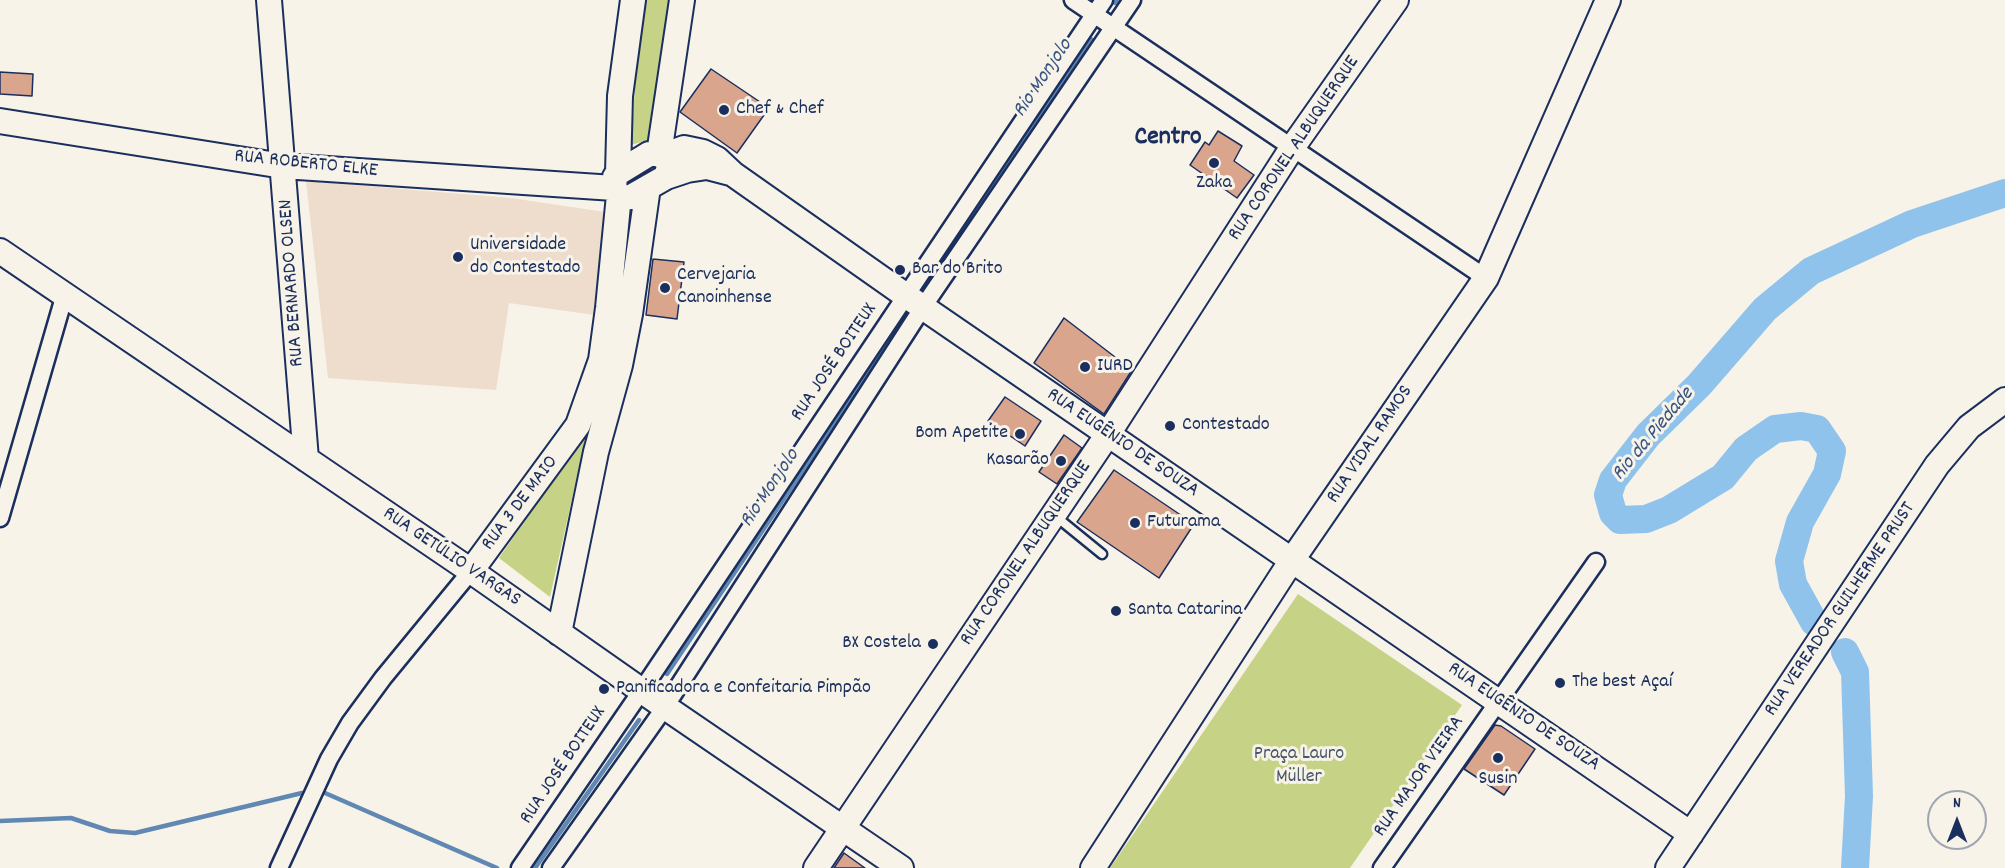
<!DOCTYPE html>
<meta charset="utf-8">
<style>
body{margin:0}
#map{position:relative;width:2005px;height:868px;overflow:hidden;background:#f7f3e8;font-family:Dekko,sans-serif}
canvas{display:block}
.north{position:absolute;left:1927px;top:790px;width:60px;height:60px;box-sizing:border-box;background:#f7f3e8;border:2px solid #9fa5b1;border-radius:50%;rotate:0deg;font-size:16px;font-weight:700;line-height:24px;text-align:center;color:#1b2f5e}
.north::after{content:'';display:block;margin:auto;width:21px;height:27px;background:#1b2f5e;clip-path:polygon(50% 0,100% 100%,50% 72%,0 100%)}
</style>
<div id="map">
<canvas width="2005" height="868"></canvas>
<div class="north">N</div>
</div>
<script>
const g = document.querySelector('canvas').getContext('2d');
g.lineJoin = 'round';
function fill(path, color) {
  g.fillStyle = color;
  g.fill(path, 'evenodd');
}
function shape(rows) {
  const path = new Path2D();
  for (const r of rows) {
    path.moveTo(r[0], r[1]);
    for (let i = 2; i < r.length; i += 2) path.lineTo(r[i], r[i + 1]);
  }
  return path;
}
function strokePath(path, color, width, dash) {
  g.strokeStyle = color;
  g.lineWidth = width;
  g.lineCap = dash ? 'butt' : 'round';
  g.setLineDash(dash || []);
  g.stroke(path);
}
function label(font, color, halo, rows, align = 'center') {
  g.font = font + ' Dekko,sans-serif';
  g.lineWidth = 6;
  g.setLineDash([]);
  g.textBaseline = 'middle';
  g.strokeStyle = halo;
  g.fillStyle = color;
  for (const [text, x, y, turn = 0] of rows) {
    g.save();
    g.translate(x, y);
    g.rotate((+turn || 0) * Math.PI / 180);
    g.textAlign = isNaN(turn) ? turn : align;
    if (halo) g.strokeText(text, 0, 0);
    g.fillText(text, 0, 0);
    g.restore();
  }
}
const built = shape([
 [306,181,511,198,605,212,595,315,509,303,496,390,328,378]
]);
const green = shape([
 [641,0,672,0,648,140,631,145],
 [587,432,550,597,499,558],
 [1298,594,1462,705,1350,868,1110,868]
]);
const stream = shape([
 [1115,3,1117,0],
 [925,286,1091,39],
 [667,674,901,323],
 [325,793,497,868],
 [0,821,71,818,110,831,135,833,302,793],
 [535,868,639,720]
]);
const river = shape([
 [1814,622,1793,584,1789,561,1800,522,1827,474,1832,451,1817,429,1801,426,1775,429,1746,449,1723,477,1669,510,1646,519,1620,520,1613,513,1608,495,1613,480,1648,435,1699,385,1765,309,1811,271,1912,224,2005,193],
 [1845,652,1855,672,1859,796,1855,868]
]);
const building = shape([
 [711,69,769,108,737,153,680,112,711,69],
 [0,72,33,74,32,96,0,94,0,72],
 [1218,131,1242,146,1234,161,1254,175,1237,198,1190,165,1205,142,1209,145,1218,131],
 [653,259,684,262,677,319,646,315,653,259],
 [1064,318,1132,370,1104,414,1034,363,1064,318],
 [1005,397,1041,421,1025,446,988,421,1005,397],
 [1064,435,1082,448,1057,484,1039,472,1064,435],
 [1114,470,1194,524,1159,578,1077,522,1114,470],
 [1495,725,1501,726,1535,749,1504,795,1464,769,1495,725],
 [844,853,865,868,834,868,844,853]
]);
const lane = shape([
 [1054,515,1102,554]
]);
const street = shape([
 [1073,0,1486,278],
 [0,518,65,294],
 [279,868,329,759,350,723,383,678,471,571],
 [520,868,642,690,1104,0],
 [551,868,665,707,923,307,1132,0],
 [1382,868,1596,562]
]);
const secondary = shape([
 [269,0,306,459],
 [0,121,283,166,614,188],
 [649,154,659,154,667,160,669,167,666,177,631,197,625,198,619,195,614,188,615,177,618,173,649,154],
 [659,154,682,0],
 [663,156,684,148,703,152,717,159,733,174,905,295,1691,834],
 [618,173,620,96,633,0],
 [666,177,687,170,707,167,730,173],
 [0,251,471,571,665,707,901,868],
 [471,571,578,425,601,360,608,308,619,195],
 [559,633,596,452,620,365,630,314,648,187],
 [816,868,1108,434,1292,148,1396,0],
 [1093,868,1292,560,1486,278,1608,0],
 [1668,868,1937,465,1969,427,2005,400]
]);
const markers = [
 [724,110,6,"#1b2f5e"],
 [1214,163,6,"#1b2f5e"],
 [458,257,6,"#1b2f5e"],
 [900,270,6,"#1b2f5e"],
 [665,288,6,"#1b2f5e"],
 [1085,367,6,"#1b2f5e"],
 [1170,426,6,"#1b2f5e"],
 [1020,434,6,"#1b2f5e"],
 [1061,461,6,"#1b2f5e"],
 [1135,523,6,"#1b2f5e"],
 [1116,611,6,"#1b2f5e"],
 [933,644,6,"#1b2f5e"],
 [1560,683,6,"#1b2f5e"],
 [604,689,6,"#1b2f5e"],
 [1498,758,6,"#1b2f5e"]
];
const poiNames = [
 ["Chef & Chef",736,110],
 ["Zaka",1214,184,"center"],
 ["Universidade",470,246],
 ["do Contestado",470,269],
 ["Bar do Brito",912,270],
 ["Cervejaria",677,276],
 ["Canoinhense",677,299],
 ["IURD",1097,367],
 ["Contestado",1182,426],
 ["Bom Apetite",1008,434,"right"],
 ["Kasarão",1049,461,"right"],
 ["Futurama",1147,523],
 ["Santa Catarina",1128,611],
 ["BX Costela",921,644,"right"],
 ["The best Açaí",1572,683],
 ["Panificadora e Confeitaria Pimpão",616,689],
 ["Susin",1498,780,"center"]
];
const streetNames = [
 ["RUA CORONEL ALBUQUERQUE",1295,149,-56],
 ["RUA ROBERTO ELKE",306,165,6],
 ["RUA BERNARDO OLSEN",293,283,-94],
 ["RUA JOSÉ BOITEUX",835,363,-56],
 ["RUA EUGÊNIO DE SOUZA",1122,444,34],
 ["RUA VIDAL RAMOS",1371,445,-56],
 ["RUA 3 DE MAIO",521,504,-53],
 ["RUA CORONEL ALBUQUERQUE",1027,554,-56],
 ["RUA GETÚLIO VARGAS",451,558,34],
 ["RUA VEREADOR GUILHERME PRUST",1841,610,-56],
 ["RUA EUGÊNIO DE SOUZA",1523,718,34],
 ["RUA JOSÉ BOITEUX",564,766,-56],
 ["RUA MAJOR VIEIRA",1420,777,-55]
];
const parkNames = [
 ["Praça Lauro",1299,755],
 ["Müller",1299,778]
];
const waterNames = [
 ["Rio Monjolo",1044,79,-56],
 ["Rio da Piedade",1654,435,-50],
 ["Rio Monjolo",771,489,-56]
];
const districtNames = [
 ["Centro",1168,139]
];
fill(built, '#eedccd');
fill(green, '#c6d285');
strokePath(stream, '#6188b3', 4.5);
strokePath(river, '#8fc3ec', 28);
fill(building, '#d9a58d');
strokePath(building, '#1b2f5e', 1.5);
strokePath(lane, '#1b2f5e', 13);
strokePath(street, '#1b2f5e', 21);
strokePath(secondary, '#1b2f5e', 28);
strokePath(lane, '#f7f3e8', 8);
strokePath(street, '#f7f3e8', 16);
strokePath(secondary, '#f7f3e8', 24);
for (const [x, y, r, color] of markers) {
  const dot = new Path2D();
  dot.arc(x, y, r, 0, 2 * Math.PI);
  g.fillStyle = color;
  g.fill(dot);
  strokePath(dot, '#f7f3e8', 2);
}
label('20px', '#1b2f5e', '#f7f3e8', poiNames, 'left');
label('20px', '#1b2f5e', '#f7f3e8', streetNames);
label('20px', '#465868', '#f7f3e8', parkNames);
label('italic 21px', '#385482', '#f7f3e8', waterNames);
label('bold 26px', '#1b2f5e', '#f7f3e8', districtNames);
</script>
